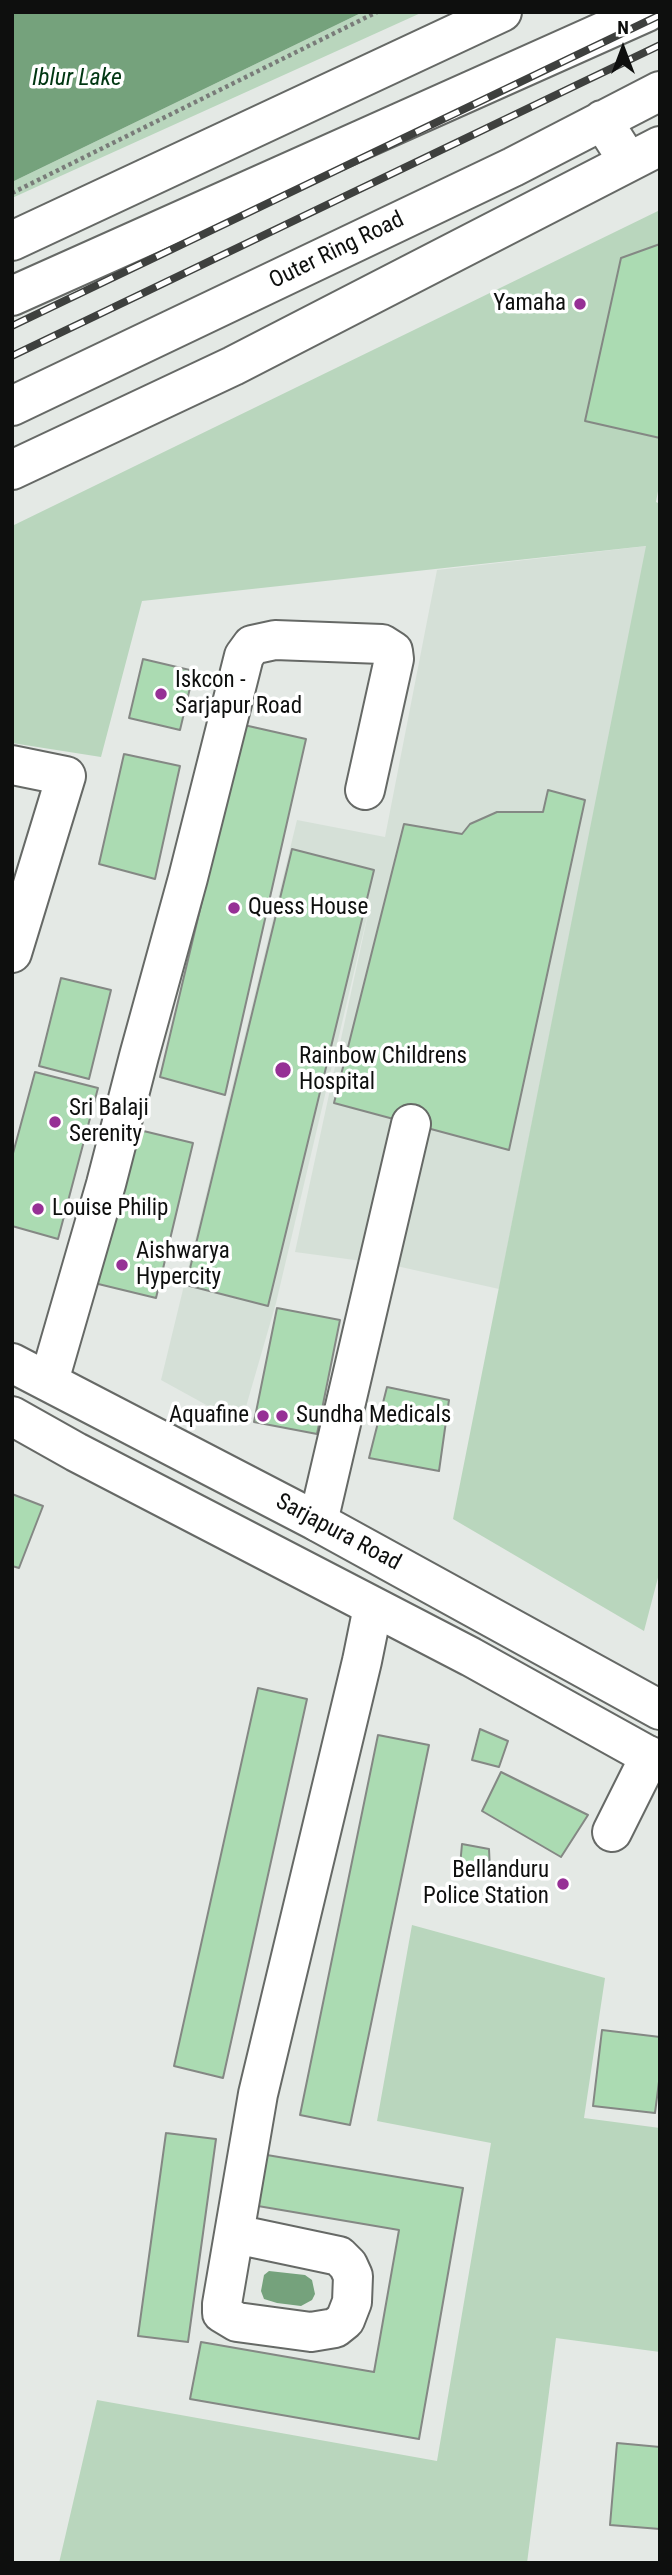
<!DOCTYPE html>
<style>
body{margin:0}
#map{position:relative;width:672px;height:2575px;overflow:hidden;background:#e4e9e5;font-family:"Roboto Condensed",sans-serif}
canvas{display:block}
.frame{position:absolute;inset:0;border:14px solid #0e0f0e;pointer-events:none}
.north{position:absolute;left:588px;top:14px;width:70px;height:70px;-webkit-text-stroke:5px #fff;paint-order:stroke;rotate:0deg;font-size:19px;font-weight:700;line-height:28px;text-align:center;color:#0e0f0e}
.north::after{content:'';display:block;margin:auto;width:24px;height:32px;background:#0e0f0e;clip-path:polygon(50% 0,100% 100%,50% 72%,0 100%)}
</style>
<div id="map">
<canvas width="672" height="2575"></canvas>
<div class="frame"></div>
<div class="north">N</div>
</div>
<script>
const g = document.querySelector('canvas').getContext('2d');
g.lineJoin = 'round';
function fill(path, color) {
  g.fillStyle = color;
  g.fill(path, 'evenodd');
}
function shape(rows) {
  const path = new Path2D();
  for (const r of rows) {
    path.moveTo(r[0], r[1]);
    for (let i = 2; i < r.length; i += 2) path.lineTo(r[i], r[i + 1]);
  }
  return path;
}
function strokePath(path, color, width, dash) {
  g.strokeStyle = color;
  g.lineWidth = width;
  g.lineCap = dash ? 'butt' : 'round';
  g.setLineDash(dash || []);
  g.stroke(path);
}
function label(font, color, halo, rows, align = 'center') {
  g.font = font + ' "Roboto Condensed",sans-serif';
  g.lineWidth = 7;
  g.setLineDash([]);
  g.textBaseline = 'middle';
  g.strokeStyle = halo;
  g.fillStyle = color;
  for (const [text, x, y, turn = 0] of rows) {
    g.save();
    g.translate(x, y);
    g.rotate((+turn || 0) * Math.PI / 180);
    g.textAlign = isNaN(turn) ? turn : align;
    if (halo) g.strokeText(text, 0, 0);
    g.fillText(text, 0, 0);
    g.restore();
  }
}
const built = shape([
 [647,546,499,1289,392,1265,295,1252,371,900,276,1303,241,1424,161,1380,297,820,385,837,437,570]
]);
const green = shape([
 [363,12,423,12,12,198,12,182],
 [660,210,660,480,656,502,660,504,660,1570,644,1631,453,1519,646,546,142,601,101,757,12,743,12,526],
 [412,1925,605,1978,584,2118,660,2128,660,2352,556,2338,527,2563,59,2563,97,2400,437,2461,491,2143,377,2121]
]);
const water = shape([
 [12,12,363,12,12,182],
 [269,2271,305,2275,312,2280,315,2294,312,2300,301,2306,277,2303,264,2299,261,2291,264,2275]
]);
const building = shape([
 [660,244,660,438,585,421,621,258,660,244],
 [143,659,194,671,180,730,129,718,143,659],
 [244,725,306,739,225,1095,160,1077,244,725],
 [124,754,180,766,155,879,99,864,124,754],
 [548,790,585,800,509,1150,334,1103,404,824,462,834,470,824,497,812,543,812,548,790],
 [292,849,374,870,268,1306,186,1285,292,849],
 [61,978,111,990,89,1079,39,1066,61,978],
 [35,1072,98,1088,58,1239,12,1226,12,1157,35,1072],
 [127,1127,193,1143,156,1298,90,1282,127,1127],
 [277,1308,340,1320,317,1434,254,1422,277,1308],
 [387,1387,449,1400,439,1471,369,1458,387,1387],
 [12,1494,43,1506,19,1568,12,1566,12,1494],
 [258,1688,307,1699,223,2078,174,2066,258,1688],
 [480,1729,508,1741,499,1767,472,1760,480,1729],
 [378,1735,429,1745,350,2125,300,2115,378,1735],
 [501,1772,588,1815,561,1857,482,1811,501,1772],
 [462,1844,489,1849,490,1870,460,1866,462,1844],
 [602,2030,660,2037,660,2074,655,2113,593,2106,602,2030],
 [166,2133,216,2139,188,2342,138,2336,166,2133],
 [261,2154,463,2188,419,2439,190,2399,201,2342,374,2372,399,2230,252,2205,261,2154],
 [617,2443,660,2447,660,2529,610,2525,617,2443]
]);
const path = shape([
 [12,193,377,12]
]);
const minor = shape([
 [12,241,502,12],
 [12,470,233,366,660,146],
 [12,765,66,776,12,953],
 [49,1381,106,1184,139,1056,188,878,244,656,252,645,275,640,382,644,393,651,394,659,365,790],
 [318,1522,411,1124],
 [612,1832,650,1756],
 [235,2234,339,2256,348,2265,353,2276,352,2302,345,2320,335,2328,311,2332,237,2322,222,2313,222,2304,258,2094,362,1661,373,1607]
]);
const major = shape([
 [12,1363,318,1522,660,1710],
 [12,1416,76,1452,471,1657,660,1762]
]);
const highway = shape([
 [602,120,628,161],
 [12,296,647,12],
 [12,406,513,167,660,91]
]);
const rail = shape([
 [12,326,660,15],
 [12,356,660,45]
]);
const markers = [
 [580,304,7,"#963095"],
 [161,694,7,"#963095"],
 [234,908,7,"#963095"],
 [283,1070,9,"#963095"],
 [55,1122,7,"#963095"],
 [38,1209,7,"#963095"],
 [122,1265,7,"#963095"],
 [263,1416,7,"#963095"],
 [282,1416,7,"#963095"],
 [563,1884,7,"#963095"]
];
const streetNames = [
 ["Outer Ring Road",337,251,-26],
 ["Sarjapura Road",338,1533,28]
];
const poiNames = [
 ["Yamaha",566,304,"right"],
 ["Iskcon -",175,681],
 ["Sarjapur Road",175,707],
 ["Quess House",248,908],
 ["Rainbow Childrens",299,1057],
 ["Hospital",299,1083],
 ["Sri Balaji",69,1109],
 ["Serenity",69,1135],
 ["Louise Philip",52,1209],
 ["Aishwarya",136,1252],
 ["Hypercity",136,1278],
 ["Aquafine",249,1416,"right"],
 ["Sundha Medicals",296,1416],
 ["Bellanduru",549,1871,"right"],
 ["Police Station",549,1897,"right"]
];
const waterNames = [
 ["Iblur Lake",77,79]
];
fill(built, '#d5e0d7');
fill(green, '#b9d6bd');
fill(water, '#75a27c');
fill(building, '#abdbb2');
strokePath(building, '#848884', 2);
strokePath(minor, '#666966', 42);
strokePath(major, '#666966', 42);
strokePath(highway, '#666966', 42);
strokePath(path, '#797c79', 4.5, [3.5, 3.5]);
strokePath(minor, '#fff', 38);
strokePath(major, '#fff', 38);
strokePath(highway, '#fff', 38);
strokePath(rail, '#3e403e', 8);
strokePath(rail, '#fff', 5, [16]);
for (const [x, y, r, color] of markers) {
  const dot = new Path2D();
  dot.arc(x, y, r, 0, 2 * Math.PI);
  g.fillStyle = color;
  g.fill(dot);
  strokePath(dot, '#fff', 2.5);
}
label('23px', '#0e0f0e', '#fff', streetNames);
label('23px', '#0e0f0e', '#fff', poiNames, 'left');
label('italic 24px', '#003712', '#fff', waterNames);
</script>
